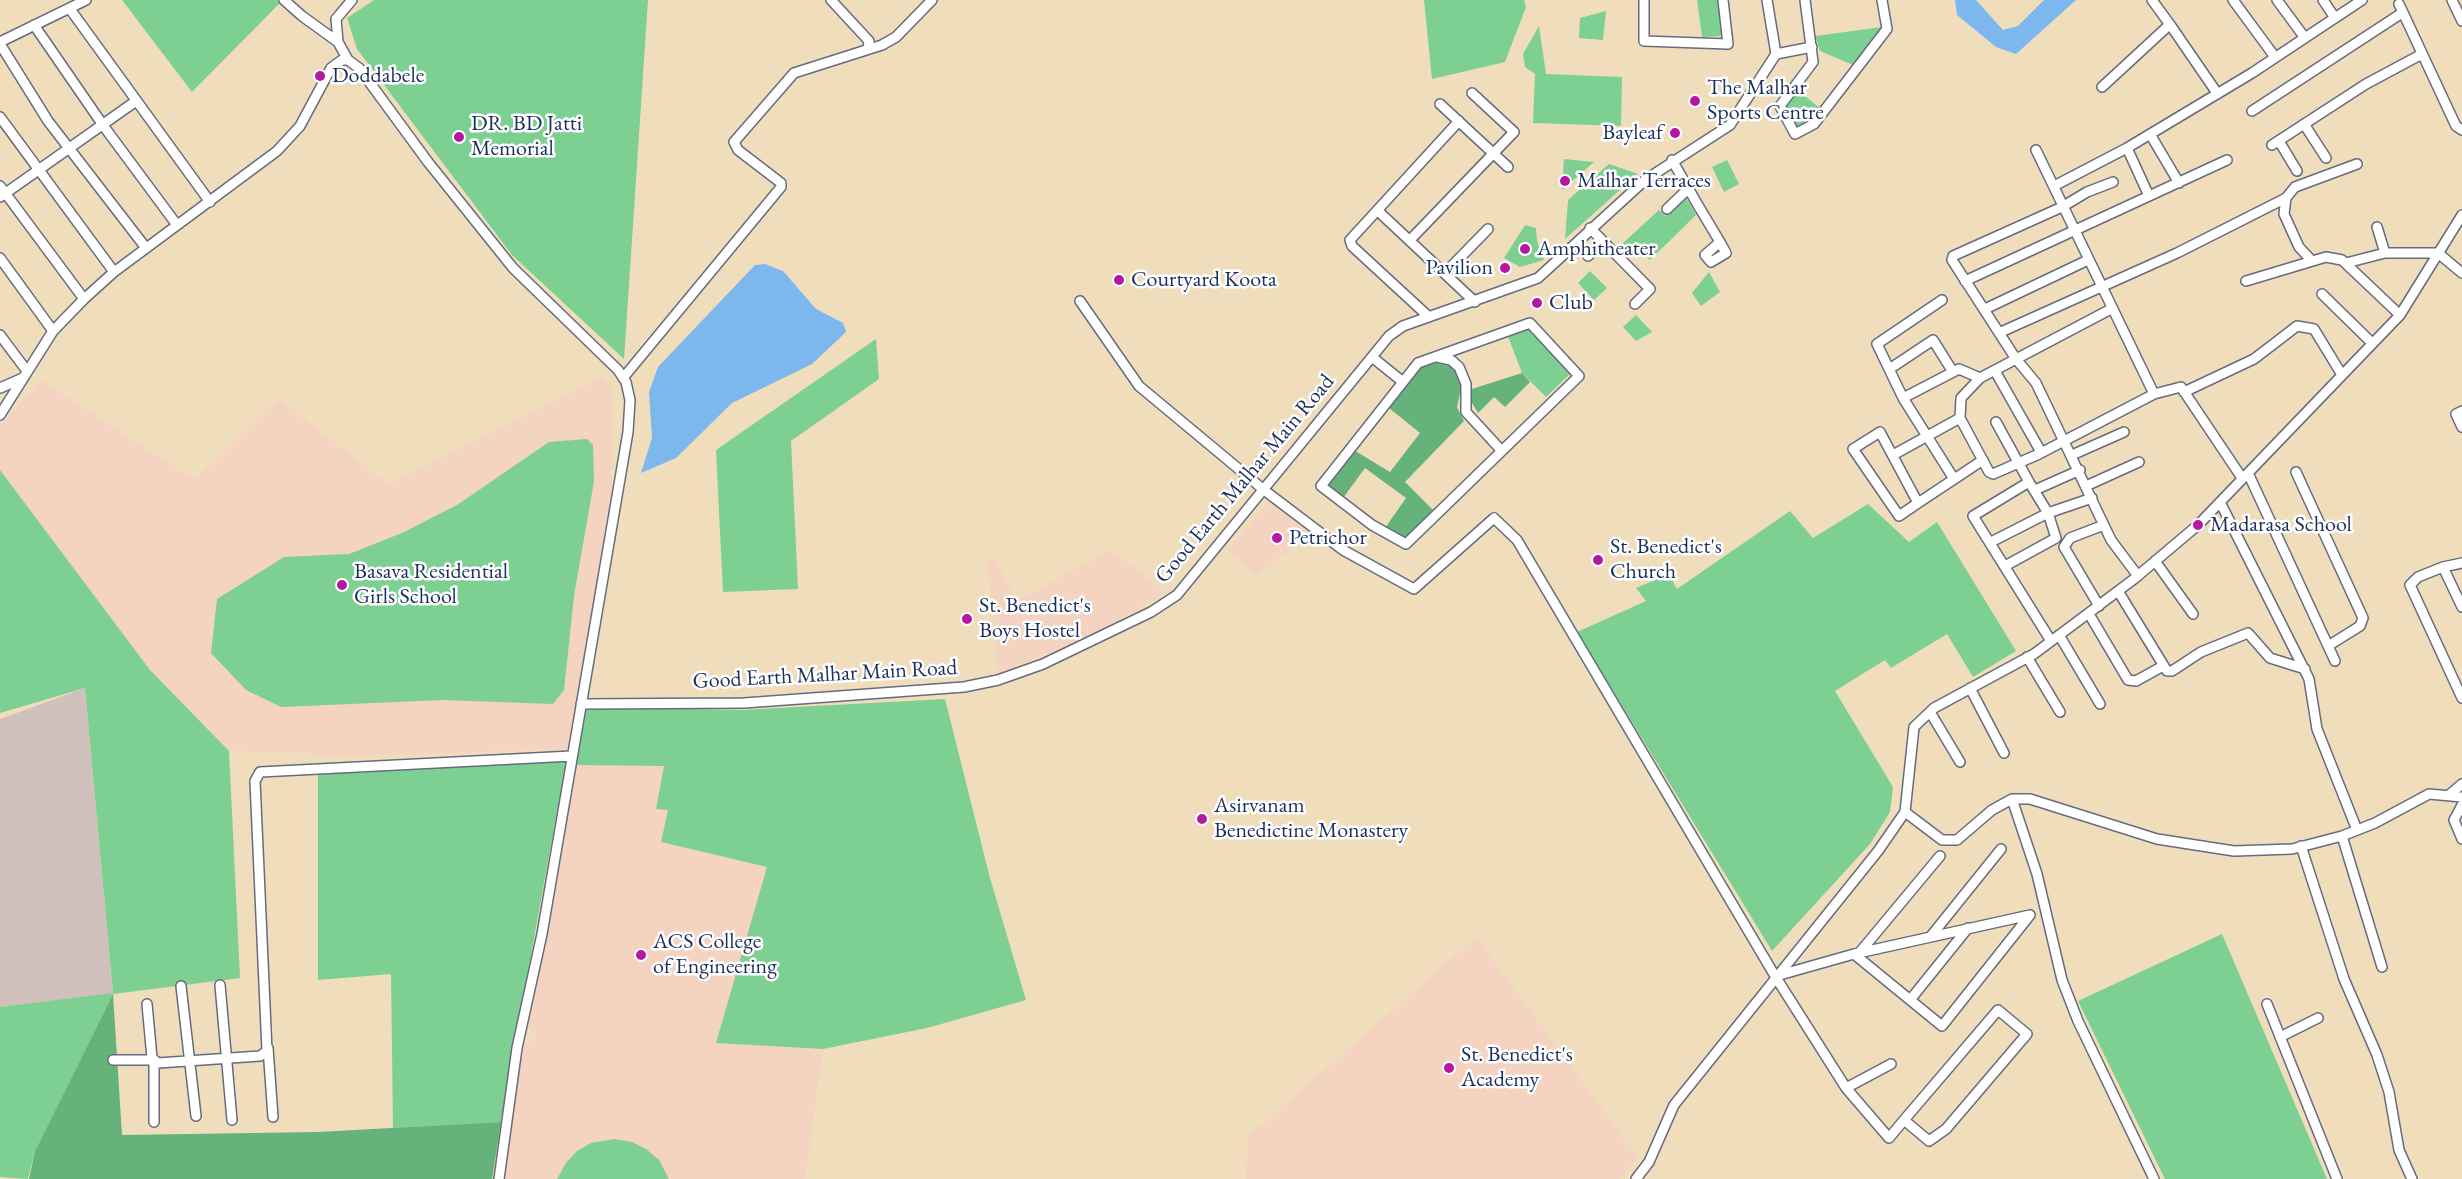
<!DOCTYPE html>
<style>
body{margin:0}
canvas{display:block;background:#efddbb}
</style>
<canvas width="2462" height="1179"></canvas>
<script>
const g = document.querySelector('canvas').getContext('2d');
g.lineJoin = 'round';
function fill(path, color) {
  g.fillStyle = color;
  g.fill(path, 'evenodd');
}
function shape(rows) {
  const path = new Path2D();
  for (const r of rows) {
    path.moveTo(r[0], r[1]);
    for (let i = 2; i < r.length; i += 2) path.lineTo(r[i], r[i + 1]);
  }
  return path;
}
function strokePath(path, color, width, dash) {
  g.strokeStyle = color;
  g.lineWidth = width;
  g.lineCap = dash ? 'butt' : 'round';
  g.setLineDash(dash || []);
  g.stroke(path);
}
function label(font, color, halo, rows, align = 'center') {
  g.font = font + ' "EB Garamond",serif';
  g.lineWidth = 5;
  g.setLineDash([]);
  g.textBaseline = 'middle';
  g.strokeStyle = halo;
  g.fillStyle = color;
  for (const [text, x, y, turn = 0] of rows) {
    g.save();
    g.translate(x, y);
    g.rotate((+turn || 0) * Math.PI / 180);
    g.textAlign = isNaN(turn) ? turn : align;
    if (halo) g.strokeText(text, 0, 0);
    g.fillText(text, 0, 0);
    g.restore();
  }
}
const built = shape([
 [602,377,612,387,612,499,569,749,314,757,313,753,229,751,150,670,0,470,0,426,41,380,194,480,279,399,389,485],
 [1270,500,1309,534,1256,576,1228,551],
 [1111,550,1167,593,1094,633,998,674,988,561,995,559,1017,601],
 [574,765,665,766,656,808,668,810,661,842,767,867,717,1043,823,1049,805,1179,503,1179,522,1048,537,1037,526,1024],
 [1476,937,1638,1158,1619,1179,1246,1179,1248,1137]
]);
const industrial = shape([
 [85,688,113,994,0,1007,0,719]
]);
const green = shape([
 [122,0,277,0,280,3,192,92],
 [374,0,648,0,624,359,512,255,357,49,347,18],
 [1424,0,1524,0,1526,7,1505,62,1432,79],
 [1697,0,1718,0,1723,36,1702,37],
 [1606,11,1603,40,1579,38,1580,18],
 [1539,26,1546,74,1622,77,1621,126,1533,123,1535,74,1525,67,1523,54],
 [1882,27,1853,65,1820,51,1815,36],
 [1797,90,1820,108,1807,124,1795,127,1784,106],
 [1564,159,1594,162,1562,190],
 [1727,160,1739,184,1724,192,1712,167],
 [1609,164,1638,174,1565,239,1568,200],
 [1685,196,1696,215,1650,260,1640,251,1635,256,1623,243,1659,210,1665,216],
 [1525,225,1536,228,1537,241,1544,260,1520,267,1504,258],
 [1590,271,1607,288,1594,300,1578,283],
 [1709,272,1720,292,1701,306,1692,293],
 [1636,315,1652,332,1636,341,1623,327],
 [1527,326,1571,373,1546,397,1522,373,1507,334],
 [876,339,879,379,791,441,798,589,723,592,716,450],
 [587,439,593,445,594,481,574,596,564,690,553,704,443,700,281,707,246,690,211,653,217,599,284,557,349,554,402,533,457,505,549,442],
 [0,470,150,670,229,751,240,978,113,994,35,1151,28,1179,0,1177,0,1007,113,993,85,688,0,713],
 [1868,504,1909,542,1937,522,2016,651,1973,677,1947,634,1891,668,1885,660,1835,691,1893,787,1890,812,1870,844,1772,951,1577,632,1646,601,1636,588,1669,574,1677,589,1790,511,1813,538],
 [945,699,990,878,1026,1000,927,1028,823,1049,716,1043,767,867,661,842,668,810,656,809,664,766,574,765,587,707,741,710],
 [566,761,501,1122,393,1128,391,974,318,980,318,773],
 [2222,934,2327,1179,2165,1179,2078,1001],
 [615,1139,632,1142,646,1149,659,1160,669,1179,557,1179,566,1163,577,1151,591,1143]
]);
const forest = shape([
 [1436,362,1451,366,1458,374,1461,388,1457,407,1464,421,1405,482,1435,512,1406,541,1385,528,1406,498,1365,468,1343,498,1325,485,1352,449,1390,472,1420,433,1389,408,1420,368],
 [1522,373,1530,382,1505,407,1494,397,1478,413,1472,403,1472,389],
 [113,994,122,1135,318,1132,501,1122,492,1179,29,1179,35,1151]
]);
const water = shape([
 [1955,0,1976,0,2003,30,2018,26,2044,0,2076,0,2016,54,1996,47,1957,15],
 [765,264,783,271,816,309,843,323,846,332,812,364,732,403,676,458,641,473,652,438,649,392,658,367,755,265]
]);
const minor = shape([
 [284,0,302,16,338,42],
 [352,0,336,19,338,42,348,60,359,68,428,162,513,268,618,370,626,382,630,400,628,432,542,934,517,1048,499,1179],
 [831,0,869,41,868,49],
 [1644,0,1644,41,1728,44,1723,0],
 [1805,0,1813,62,1780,106,1795,134,1814,124,1887,29,1882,0],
 [2152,0,2171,26],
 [2233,0,2275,57],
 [2277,0,2305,38],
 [2323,0,2335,18],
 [2452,0,2462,21],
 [2399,4,2456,126,2462,130],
 [70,9,210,202],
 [34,25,105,128,177,225],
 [0,42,86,0],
 [0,44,48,121,146,248],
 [1776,54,1812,47],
 [2102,87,2167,27,2171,26,2217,93],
 [1440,104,1508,167],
 [2252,111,2402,13],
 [0,117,114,272],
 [2304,124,2326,158],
 [2150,134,2179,183],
 [2279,141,2297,171],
 [2272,145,2366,84,2422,54],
 [2127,148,2149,196],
 [2036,150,2154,394],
 [1672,160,1699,207,1720,242,1726,253,1711,262,1705,255,1720,242],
 [2113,182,2087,192,2062,207,1953,256,1952,260,2016,359,2036,383,2111,540,2138,576],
 [0,186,84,299],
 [2054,186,2127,148,2252,73,2362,0],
 [0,197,136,101],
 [2286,198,2284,214,2299,247,2312,261],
 [1667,209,1689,188],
 [1378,211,1475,302],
 [1590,228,1650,289,1635,304],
 [1410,240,1514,132,1472,93],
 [2385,253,2438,253,2462,273],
 [1588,256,1603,241],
 [0,258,53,331],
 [2346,263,2385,253,2377,227],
 [1445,273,1488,229],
 [1965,281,2227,160],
 [2246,281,2326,257,2342,260,2400,315],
 [2322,294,2372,343],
 [1942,300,1877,344,1903,398,1954,479],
 [1080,301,1139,386,1264,490,1343,550,1414,589,1494,518,1517,540,1775,976,1846,1088,1889,1138,1904,1120,1998,1010,2027,1034,1946,1129,1929,1141,1904,1120],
 [1985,309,2088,260],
 [1429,317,1352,246,1350,240,1459,121],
 [1530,323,1579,376,1406,544,1372,525,1321,486,1418,363,1530,323],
 [2001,332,2177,253,2286,198,2295,187,2357,164],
 [0,335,27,371],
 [1372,357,1403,382],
 [1437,357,1451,360,1459,367,1466,384,1466,412,1501,450],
 [1891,368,1933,340,1953,372],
 [1995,371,2041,452],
 [623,378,781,187,781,183,738,150,734,142,794,73,882,45,896,37,932,0],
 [0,388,23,378],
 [2184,392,2254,359,2297,326,2314,329,2342,375],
 [1903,398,1959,369,1980,378],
 [2462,411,2456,414,2462,427],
 [0,415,53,331,84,299,114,272,277,151,300,126,331,68,342,60,348,60],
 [1960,418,1961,398,1980,378,2111,309],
 [1996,422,2029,482,1973,516,2051,641],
 [1893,455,1960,418,1989,472,1993,474,2039,454,2154,394,2181,387,2242,478],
 [2072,455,2124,432],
 [2296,472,2363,618,2360,626,2328,646],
 [2248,473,2335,661],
 [2086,486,2139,462],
 [2035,490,2080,470],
 [2220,502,2309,679,2317,729,2357,830],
 [1918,503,1899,516,1853,449,1880,432,1918,503,1983,460],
 [1991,542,2048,513,2029,482],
 [2155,561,2193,614],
 [2462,563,2443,567,2462,607],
 [2005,566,2056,538,2048,513,2092,498],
 [2443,567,2418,577,2410,585,2462,698],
 [2118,591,2167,671,2172,671,2201,652,2248,633,2270,658,2305,669],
 [2099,606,2064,547,2070,538,2104,525],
 [2089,614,2128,680,2136,681,2163,666],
 [2059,635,2100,704],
 [2027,657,2060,712],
 [1970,688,2004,753],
 [581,704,744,703,964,687,998,680,1043,664,1151,612,1177,595,1389,336,1403,326,1538,278,1645,180,1730,125,1776,54,1767,0],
 [1930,712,1960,762],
 [2449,795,2462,784],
 [2012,799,2037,874,2062,980,2078,1021,2154,1179],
 [2462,805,2454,820,2462,839],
 [1905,812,1942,840,1957,840,1992,810,2012,799,2030,799,2157,839,2234,851,2292,849,2342,836,2375,823,2429,794,2462,797],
 [2342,836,2382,967],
 [2301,846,2344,979,2377,1055,2389,1092,2399,1150,2412,1179],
 [1931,936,2001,849],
 [1860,952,1940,856],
 [1854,954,1942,1026,2030,915],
 [1776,976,1854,954,2030,915],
 [220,985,232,1120],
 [181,986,196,1116],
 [1910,1000,1968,928],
 [147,1004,152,1058,158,1063,260,1056,267,1051,255,781,260,772,572,756],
 [2267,1004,2337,1179],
 [2280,1037,2318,1018],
 [268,1048,273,1117],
 [113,1060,154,1060,154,1122],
 [1846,1088,1891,1064],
 [1636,1179,1649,1162,1674,1105,1878,851,1905,812,1914,727,1934,708,2034,654,2134,579,2198,525,2400,315,2462,215]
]);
const markers = [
 [320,76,6,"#b5179e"],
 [1695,101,6,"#b5179e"],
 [1675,133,6,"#b5179e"],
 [459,137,6,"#b5179e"],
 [1565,181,6,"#b5179e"],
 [1525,249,6,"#b5179e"],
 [1505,268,6,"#b5179e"],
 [1119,280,6,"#b5179e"],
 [1537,303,6,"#b5179e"],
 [2198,525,6,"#b5179e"],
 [1277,538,6,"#b5179e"],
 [1598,560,6,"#b5179e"],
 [342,585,6,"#b5179e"],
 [967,619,6,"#b5179e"],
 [1202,819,6,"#b5179e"],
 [641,955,6,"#b5179e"],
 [1449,1068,6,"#b5179e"]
];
const poiNames = [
 ["Doddabele",332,76],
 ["The Malhar",1707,88],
 ["Sports Centre",1707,113],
 ["DR. BD Jatti",471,124],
 ["Memorial",471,149],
 ["Bayleaf",1663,133,"right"],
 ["Malhar Terraces",1577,181],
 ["Amphitheater",1537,249],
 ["Pavilion",1493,268,"right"],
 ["Courtyard Koota",1131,280],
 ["Club",1549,303],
 ["Madarasa School",2210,525],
 ["Petrichor",1289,538],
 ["St. Benedict's",1610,547],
 ["Church",1610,572],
 ["Basava Residential",354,572],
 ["Girls School",354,597],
 ["St. Benedict's",979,606],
 ["Boys Hostel",979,631],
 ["Asirvanam",1214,806],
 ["Benedictine Monastery",1214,831],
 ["ACS College",653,942],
 ["of Engineering",653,967],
 ["St. Benedict's",1461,1055],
 ["Academy",1461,1080]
];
const streetNames = [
 ["Good Earth Malhar Main Road",1245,479,-50],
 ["Good Earth Malhar Main Road",825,675,-3]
];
fill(built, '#f4d3c0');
fill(industrial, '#d0c0bc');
fill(green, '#7dd091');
fill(forest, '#66b27b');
fill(water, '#7cb7ed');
strokePath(minor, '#656c7f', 12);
strokePath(minor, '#fff', 9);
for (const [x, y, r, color] of markers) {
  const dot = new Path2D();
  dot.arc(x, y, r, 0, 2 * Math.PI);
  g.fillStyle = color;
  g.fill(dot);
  strokePath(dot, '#fff', 2);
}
label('22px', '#1b2f5e', '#fff', poiNames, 'left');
label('22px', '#1b2f5e', '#fff', streetNames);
</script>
